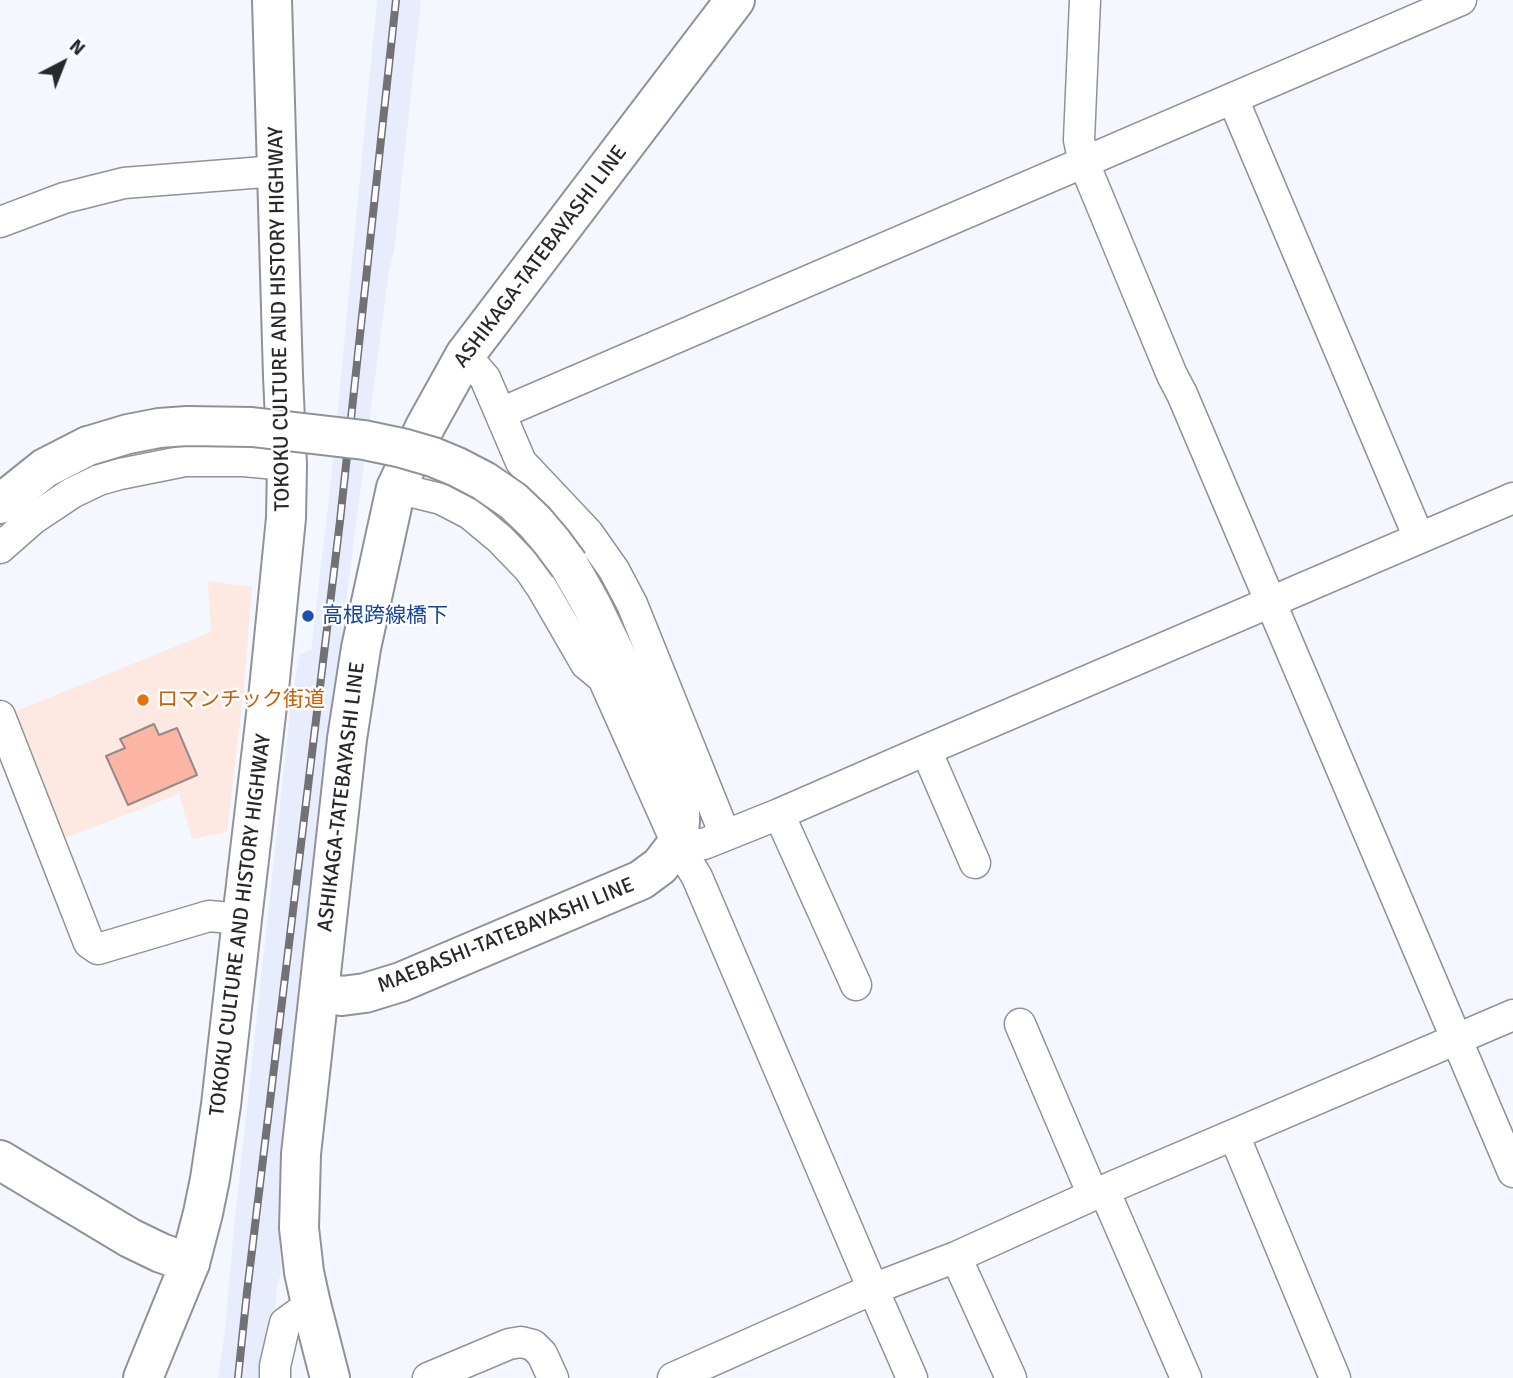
<!DOCTYPE html>
<meta charset="utf-8">
<style>
body{margin:0}
#map{position:relative;width:1513px;height:1378px;overflow:hidden;background:#f5f7fe;font-family:Signika,sans-serif}
canvas{display:block}
.north{position:absolute;left:28px;top:28px;width:70px;height:70px;-webkit-text-stroke:5px #fff;paint-order:stroke;rotate:42deg;font-size:19px;font-weight:700;line-height:28px;text-align:center;color:#27282b}
.north::after{content:'';display:block;margin:auto;width:24px;height:32px;background:#27282b;clip-path:polygon(50% 0,100% 100%,50% 72%,0 100%)}
</style>
<div id="map">
<canvas width="1513" height="1378"></canvas>
<div class="north">N</div>
</div>
<script>
const g = document.querySelector('canvas').getContext('2d');
g.lineJoin = 'round';
function fill(path, color) {
  g.fillStyle = color;
  g.fill(path, 'evenodd');
}
function shape(rows) {
  const path = new Path2D();
  for (const r of rows) {
    path.moveTo(r[0], r[1]);
    for (let i = 2; i < r.length; i += 2) path.lineTo(r[i], r[i + 1]);
  }
  return path;
}
function strokePath(path, color, width, dash) {
  g.strokeStyle = color;
  g.lineWidth = width;
  g.lineCap = dash ? 'butt' : 'round';
  g.setLineDash(dash || []);
  g.stroke(path);
}
function label(font, color, halo, rows, align = 'center') {
  g.font = font + ' Signika,"Noto Sans JP",sans-serif';
  g.lineWidth = 5;
  g.setLineDash([]);
  g.textBaseline = 'middle';
  g.strokeStyle = halo;
  g.fillStyle = color;
  for (const [text, x, y, turn = 0] of rows) {
    g.save();
    g.translate(x, y);
    g.rotate((+turn || 0) * Math.PI / 180);
    g.textAlign = isNaN(turn) ? turn : align;
    if (halo) g.strokeText(text, 0, 0);
    g.fillText(text, 0, 0);
    g.restore();
  }
}
const commercial = shape([
 [208,581,252,587,244,687,227,832,192,839,179,794,58,841,9,714,211,632]
]);
const built = shape([
 [377,0,421,0,394,252,389,270,346,602,341,669,285,1149,279,1223,281,1272,277,1287,269,1378,218,1378,225,1330,234,1227,292,694,300,654,311,650,331,480]
]);
const building = shape([
 [154,724,159,735,177,728,197,775,128,805,106,756,125,748,120,739,154,724]
]);
const minor = shape([
 [1085,0,1079,140,1084,163,1172,375,1182,394,1513,1172],
 [1233,99,1419,538],
 [0,222,64,198,124,183,277,171],
 [465,355,485,378,521,462,588,533,614,570,632,604,725,835],
 [501,413,1461,0],
 [396,488,441,499,470,514,500,539,529,569,542,588,586,664,603,678,677,844,697,877,873,1289,673,1378],
 [0,548,33,519,72,493,99,480,120,474,185,461,243,461,287,465],
 [0,716,89,943,98,949,209,916,242,919],
 [926,750,975,863],
 [779,814,856,985],
 [677,844,704,844,779,814,926,750,1513,498],
 [1020,1024,1093,1195],
 [1234,1135,1335,1378],
 [1104,1190,1186,1378],
 [956,1257,1011,1378],
 [275,1378,275,1366,285,1323,311,1304],
 [428,1378,509,1344,521,1342,533,1345,542,1354,553,1378],
 [912,1378,873,1289,956,1257,1093,1195,1513,1015]
]);
const major = shape([
 [0,504,45,468,88,446],
 [319,992,342,996,365,993,401,982,641,880,660,866,677,844,680,822,680,805,671,768,591,604,569,565],
 [0,1160,130,1238,161,1253,190,1263],
 [330,1378,311,1304,304,1272,299,1228,301,1154,347,739,361,648,396,488,425,427,465,355,735,0]
]);
const highway = shape([
 [143,1378,190,1263,203,1213,210,1179,221,1105,242,919,269,689,286,518,287,465,283,376,272,0]
]);
const rail = shape([
 [238,1378,247,1292,340,521,396,0]
]);
const majorBridge = shape([
 [88,446,128,434,159,428,187,426,252,427,364,440,402,448,433,457,457,467,484,481,513,501,535,522,552,542,569,565]
]);
const markers = [
 [308,616,7,"#1a4fb4"],
 [143,700,7,"#e8710a"]
];
const streetNames = [
 ["ASHIKAGA-TATEBAYASHI LINE",541,257,-53],
 ["TOKOKU CULTURE AND HISTORY HIGHWAY",280,319,-91],
 ["ASHIKAGA-TATEBAYASHI LINE",342,797,-83],
 ["TOKOKU CULTURE AND HISTORY HIGHWAY",241,925,-83],
 ["MAEBASHI-TATEBAYASHI LINE",506,936,-22]
];
const transitNames = [
 ["高根跨線橋下",322,616]
];
const foodNames = [
 ["ロマンチック街道",157,700]
];
fill(commercial, '#fde8e2');
fill(built, '#e7edfc');
fill(building, '#fcb4a5');
strokePath(building, '#948b89', 2);
strokePath(minor, '#90929a', 33);
strokePath(major, '#90929a', 42);
strokePath(highway, '#90929a', 42);
strokePath(minor, '#fff', 30);
strokePath(major, '#fff', 38);
strokePath(highway, '#fff', 38);
strokePath(rail, '#717276', 8);
strokePath(rail, '#fff', 5, [16]);
strokePath(majorBridge, '#90929a', 42, []);
strokePath(majorBridge, '#fff', 38);
for (const [x, y, r, color] of markers) {
  const dot = new Path2D();
  dot.arc(x, y, r, 0, 2 * Math.PI);
  g.fillStyle = color;
  g.fill(dot);
  strokePath(dot, '#fff', 2.5);
}
label('21px', '#27282b', '#fff', streetNames);
label('21px', '#164399', '#fff', transitNames, 'left');
label('21px', '#c56008', '#fff', foodNames, 'left');
</script>
